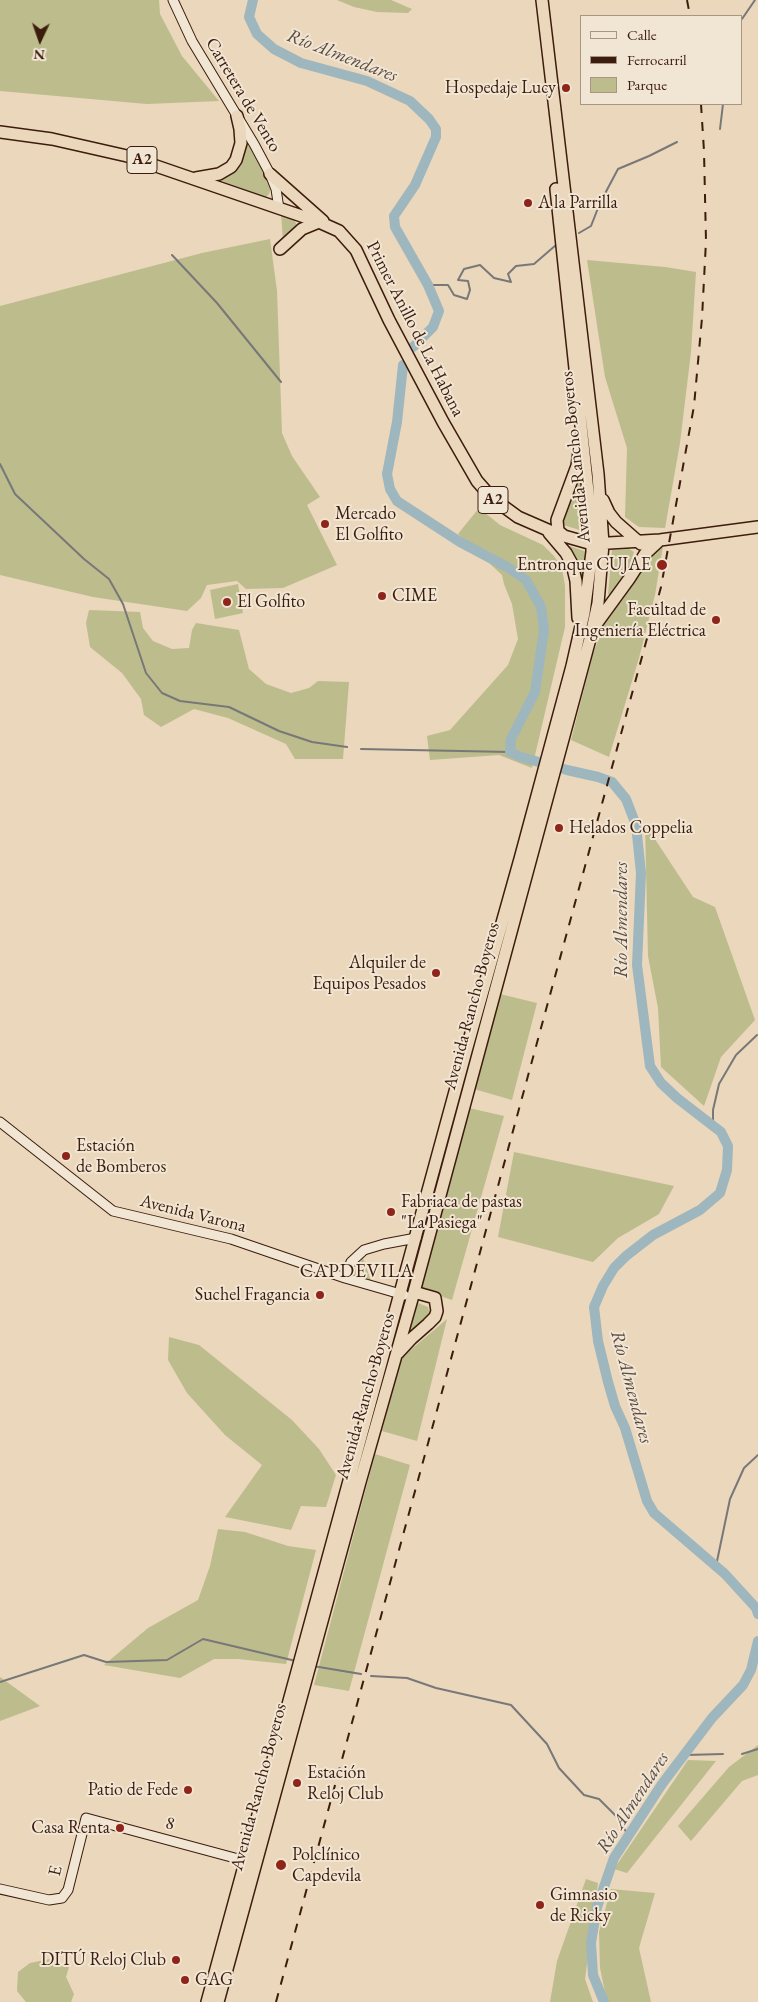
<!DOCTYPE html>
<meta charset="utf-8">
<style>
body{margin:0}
#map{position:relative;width:758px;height:2002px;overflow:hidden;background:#ead7bc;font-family:"EB Garamond",serif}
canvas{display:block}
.legend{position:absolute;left:580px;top:15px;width:162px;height:90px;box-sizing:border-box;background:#f1e5d3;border:1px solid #a99584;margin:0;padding:6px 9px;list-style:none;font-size:15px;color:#3c1c0d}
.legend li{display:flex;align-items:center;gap:10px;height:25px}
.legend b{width:25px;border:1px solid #a99584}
.north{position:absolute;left:15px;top:15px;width:50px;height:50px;-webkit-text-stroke:4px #f1e5d3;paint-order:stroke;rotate:183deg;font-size:14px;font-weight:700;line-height:20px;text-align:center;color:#3c1c0d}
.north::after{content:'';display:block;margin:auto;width:18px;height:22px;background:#3c1c0d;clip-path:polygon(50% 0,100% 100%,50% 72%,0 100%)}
</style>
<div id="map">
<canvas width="758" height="2002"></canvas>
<ul class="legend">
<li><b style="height:6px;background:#f1e5d3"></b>Calle</li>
<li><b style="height:6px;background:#3c1c0d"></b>Ferrocarril</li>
<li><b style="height:14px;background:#bdbc8c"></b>Parque</li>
</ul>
<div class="north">N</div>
</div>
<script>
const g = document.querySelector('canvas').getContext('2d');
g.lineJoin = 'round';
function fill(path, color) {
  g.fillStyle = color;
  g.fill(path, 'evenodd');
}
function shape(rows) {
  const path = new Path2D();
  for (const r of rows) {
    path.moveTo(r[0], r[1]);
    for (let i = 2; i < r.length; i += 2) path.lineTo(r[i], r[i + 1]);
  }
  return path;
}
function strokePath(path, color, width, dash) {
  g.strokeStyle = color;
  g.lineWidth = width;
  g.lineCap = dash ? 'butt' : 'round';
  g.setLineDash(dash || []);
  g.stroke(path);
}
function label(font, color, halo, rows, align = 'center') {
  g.font = font + ' "EB Garamond",serif';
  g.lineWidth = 4;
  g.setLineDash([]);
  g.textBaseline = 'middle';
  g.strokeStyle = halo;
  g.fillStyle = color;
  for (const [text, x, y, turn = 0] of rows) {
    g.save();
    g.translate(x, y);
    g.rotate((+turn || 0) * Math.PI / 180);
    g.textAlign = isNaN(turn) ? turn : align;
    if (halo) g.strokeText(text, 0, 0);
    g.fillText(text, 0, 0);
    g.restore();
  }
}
const green = shape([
 [0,0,159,0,160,14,182,56,219,101,147,104,0,91],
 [337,0,391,0,412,9,408,13,377,12,354,7],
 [246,134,271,187,269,194,266,197,216,179,238,166,242,161,245,148],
 [281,213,292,217,297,225,297,229,283,241],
 [270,239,277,291,282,433,292,456,320,497,307,505,337,565,283,588,246,589,237,581,207,585,201,598,187,611,93,597,0,575,0,306,202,253],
 [587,260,665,267,696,272,691,352,680,443,665,528,639,527,625,517,627,448,605,377],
 [581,471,586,503,586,532,560,524],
 [479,508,500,525,543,545,554,556,562,568,565,586,565,627,532,768,499,755,430,760,427,736,450,730,508,665,518,639,512,604,504,584,502,575,458,534],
 [564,544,587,552,580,610],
 [663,546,655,595,639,658,609,757,571,740,593,654,605,622,623,599,652,552],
 [629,549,634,552,631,562,611,595,608,594,612,550],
 [238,584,243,613,215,619,210,590],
 [89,610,140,612,143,628,153,641,172,649,189,648,192,630,196,623,239,630,249,669,266,684,291,693,309,688,318,681,349,682,343,759,295,759,286,744,228,718,194,709,161,727,144,715,141,699,122,673,90,647,86,623],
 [645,824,693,897,715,907,755,1020,721,1057,704,1106,661,1067,658,1008,648,956],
 [500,994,537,1003,512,1100,474,1089],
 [469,1108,504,1116,452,1300,420,1289],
 [514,1152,674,1186,659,1214,618,1238,593,1262,498,1237],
 [363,1258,371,1281,351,1276],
 [418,1303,428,1307,430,1315,416,1329,411,1330,409,1327,414,1305],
 [447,1319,417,1441,382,1431,400,1359],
 [169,1337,199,1345,292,1420,319,1449,336,1475,326,1507,301,1506,291,1530,225,1517,262,1465,225,1435,187,1393,168,1360],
 [375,1454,410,1465,349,1691,314,1685],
 [218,1529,245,1532,288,1546,316,1550,286,1664,238,1659,214,1659,180,1678,104,1665,148,1628,198,1600,210,1566],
 [0,1677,40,1706,0,1721],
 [758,1745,758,1775,742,1781,691,1841,678,1826,729,1767],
 [688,1760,716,1761,627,1873,614,1869],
 [586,1879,598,1883,585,1979,593,2002,550,2002,557,1961],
 [611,1889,655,1893,639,1948,651,2002,607,2002,600,1968,599,1932],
 [50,1959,69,1967,66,1977,74,1994,71,2002,26,2002,17,1991,18,1972,30,1963]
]);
const stream = shape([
 [742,19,755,0],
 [720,129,723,104],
 [579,233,591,226,600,203,618,169,649,156,677,142],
 [172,255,217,303,281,382],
 [428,285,448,285,454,295,467,299,470,290,468,281,458,280,464,269,480,265,494,278,511,282,508,274,516,266,534,264,556,245],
 [0,464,15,494,84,559,109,579,123,604,146,673,162,693,180,701,229,707,279,731,312,742,347,747],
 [361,749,510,752],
 [713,1125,713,1110,719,1084,736,1055,757,1035],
 [716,1566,730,1499,744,1468,758,1455],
 [313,1666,361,1674],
 [371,1676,407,1678,436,1688,511,1705,547,1744,559,1768,584,1795,599,1799,617,1817,628,1835],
 [0,1682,84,1655,106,1662,167,1660,203,1639,296,1661],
 [742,1754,758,1749],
 [686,1755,723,1754]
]);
const river = shape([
 [253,0,249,17,257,34,274,49,301,63,367,81,410,101,429,119,436,129,436,137,415,185,394,216,395,227,428,285,439,311,433,327,413,347],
 [403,365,397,422,387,474,390,489,397,501,460,542,509,568,526,580,541,607,544,630,535,692,511,739,510,752,521,757,567,770,598,777,612,782,626,799,636,825,641,873,637,965,650,1066,661,1083,677,1098,721,1132,728,1146,727,1170,720,1193,700,1210,653,1235,626,1256,614,1268,603,1286,594,1307,598,1341,608,1382,615,1406,625,1428,647,1501,654,1513,725,1574,756,1608,758,1614],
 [604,2002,593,1975,591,1943,597,1907,614,1858,662,1784,712,1718,743,1685,751,1670,758,1641]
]);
const secondary = shape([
 [173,0,192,41,254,144,270,174,276,189,279,209],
 [0,1122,113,1211,231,1239,345,1278,404,1295],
 [345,1278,351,1262,364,1250,384,1244,416,1238],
 [0,1889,49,1900,62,1898,68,1890,86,1818,246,1861]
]);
const highway = shape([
 [0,132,52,139,127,156,319,222,339,231,356,250,389,320,443,422,477,481,492,498,518,517,557,534,592,544,660,540,758,527],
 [270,174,323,221],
 [196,178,219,174,231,167,236,160,241,143,240,129,237,116],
 [280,249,302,229,319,222],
 [603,500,609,513,616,522,641,544],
 [549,533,566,553,572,564,576,581,578,618],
 [564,536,558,531,557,520,577,466,580,445],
 [597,623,629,579,645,554,660,540],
 [398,1353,411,1339,428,1324,435,1317,437,1311,435,1298,414,1292],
 [207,2002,466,1051,520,859,572,666,584,613,592,552,592,529,556,189],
 [218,2002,360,1482,414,1292,590,639,598,603,603,544,598,474,542,0]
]);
const rail = shape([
 [687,0,690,16],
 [276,2002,661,587,694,406,702,318,706,241,704,151,701,104]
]);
const markers = [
 [566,88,5,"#8f2418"],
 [528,203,5,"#8f2418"],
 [325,524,5,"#8f2418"],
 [662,565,6,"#8f2418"],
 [382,596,5,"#8f2418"],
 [227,602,5,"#8f2418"],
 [716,620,5,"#8f2418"],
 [559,828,5,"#8f2418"],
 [436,973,5,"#8f2418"],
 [66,1156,5,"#8f2418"],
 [391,1212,5,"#8f2418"],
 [320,1295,5,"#8f2418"],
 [297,1783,5,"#8f2418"],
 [188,1790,5,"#8f2418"],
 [120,1828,5,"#8f2418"],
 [281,1865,6,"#8f2418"],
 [540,1905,5,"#8f2418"],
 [176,1960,5,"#8f2418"],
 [185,1980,5,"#8f2418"]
];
const shields = [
 [142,160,30],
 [493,500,30]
];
const shieldNames = [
 ["A2",142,160],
 ["A2",493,500]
];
const poiNames = [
 ["Hospedaje Lucy",556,88,"right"],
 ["A la Parrilla",538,203],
 ["Mercado",335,514],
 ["El Golfito",335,535],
 ["Entronque CUJAE",651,565,"right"],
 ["CIME",392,596],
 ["El Golfito",237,602],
 ["Facultad de",706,610,"right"],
 ["Ingeniería Eléctrica",706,631,"right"],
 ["Helados Coppelia",569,828],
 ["Alquiler de",426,963,"right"],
 ["Equipos Pesados",426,984,"right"],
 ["Estación",76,1146],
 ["de Bomberos",76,1167],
 ["Fabriaca de pastas",401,1202],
 ["\"La Pasiega\"",401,1223],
 ["Suchel Fragancia",310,1295,"right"],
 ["Estación",307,1773],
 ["Reloj Club",307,1794],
 ["Patio de Fede",178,1790,"right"],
 ["Casa Renta",110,1828,"right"],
 ["Polclínico",292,1855],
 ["Capdevila",292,1876],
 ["Gimnasio",550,1895],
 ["de Ricky",550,1916],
 ["DITÚ Reloj Club",166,1960,"right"],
 ["GAG",195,1980]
];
const streetNames = [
 ["Carretera de Vento",243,95,59],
 ["Primer Anillo de La Habana",415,329,63],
 ["Avenida Rancho Boyeros",576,457,-96],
 ["Avenida Rancho Boyeros",472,1006,-75],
 ["Avenida Varona",193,1214,14],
 ["Avenida Rancho Boyeros",366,1396,-74],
 ["Avenida Rancho Boyeros",259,1787,-75],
 ["8",170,1824,15],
 ["E",56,1871,-77]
];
const waterNames = [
 ["Río Almendares",342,56,21],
 ["Río Almendares",622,920,-90],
 ["Río Almendares",631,1387,75],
 ["Río Almendares",633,1803,-57]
];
const neighbourhoodNames = [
 ["CAPDEVILA",357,1272]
];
fill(green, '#bdbc8c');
strokePath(stream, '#777877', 2);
strokePath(river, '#9eb6bd', 10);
strokePath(secondary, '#3c1c0d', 11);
strokePath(highway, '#3c1c0d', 14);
strokePath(secondary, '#f1e5d3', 9);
strokePath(highway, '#ead7bc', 11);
strokePath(rail, '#3c1c0d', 2, [9, 9]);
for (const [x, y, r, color] of markers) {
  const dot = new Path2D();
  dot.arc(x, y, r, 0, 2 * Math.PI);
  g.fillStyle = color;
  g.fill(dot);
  strokePath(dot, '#f1e5d3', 2);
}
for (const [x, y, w] of shields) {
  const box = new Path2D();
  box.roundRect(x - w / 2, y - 13.5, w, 27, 4);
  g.fillStyle = '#f1e5d3';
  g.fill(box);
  strokePath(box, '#3c1c0d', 1);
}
label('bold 16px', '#3c1c0d', null, shieldNames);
label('18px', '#3c1c0d', '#f1e5d3', poiNames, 'left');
label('18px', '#3c1c0d', '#f1e5d3', streetNames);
label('italic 19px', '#594a42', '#f1e5d3', waterNames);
g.letterSpacing = '1px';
label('19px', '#3c1c0d', '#f1e5d3', neighbourhoodNames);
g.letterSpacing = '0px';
</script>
